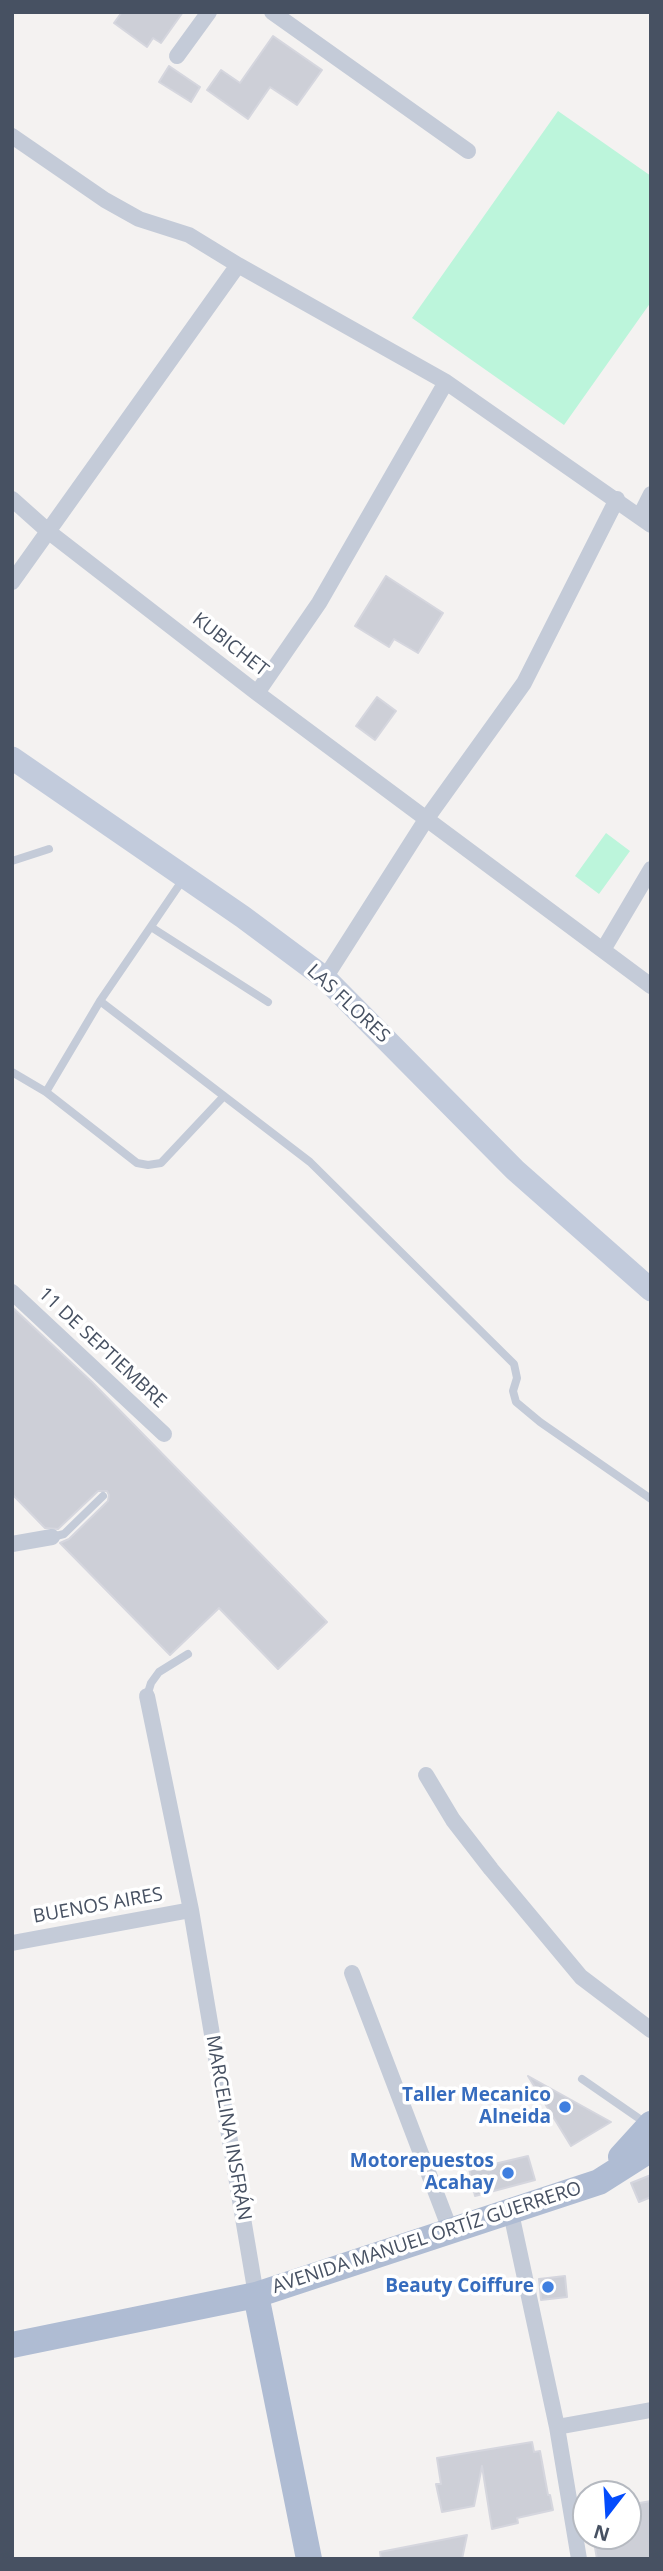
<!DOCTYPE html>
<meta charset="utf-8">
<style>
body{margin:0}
#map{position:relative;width:663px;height:2571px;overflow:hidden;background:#f4f2f1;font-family:"Open Sans",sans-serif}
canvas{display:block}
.frame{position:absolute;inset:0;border:14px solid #475162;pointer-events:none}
.north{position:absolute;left:572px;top:2480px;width:70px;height:70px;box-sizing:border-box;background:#fff;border:2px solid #b5b9c0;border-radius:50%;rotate:197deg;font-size:19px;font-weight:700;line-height:28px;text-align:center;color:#475162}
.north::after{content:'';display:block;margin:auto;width:24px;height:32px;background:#044cfc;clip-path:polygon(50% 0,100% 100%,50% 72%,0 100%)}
</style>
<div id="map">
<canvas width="663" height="2571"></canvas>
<div class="frame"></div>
<div class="north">N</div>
</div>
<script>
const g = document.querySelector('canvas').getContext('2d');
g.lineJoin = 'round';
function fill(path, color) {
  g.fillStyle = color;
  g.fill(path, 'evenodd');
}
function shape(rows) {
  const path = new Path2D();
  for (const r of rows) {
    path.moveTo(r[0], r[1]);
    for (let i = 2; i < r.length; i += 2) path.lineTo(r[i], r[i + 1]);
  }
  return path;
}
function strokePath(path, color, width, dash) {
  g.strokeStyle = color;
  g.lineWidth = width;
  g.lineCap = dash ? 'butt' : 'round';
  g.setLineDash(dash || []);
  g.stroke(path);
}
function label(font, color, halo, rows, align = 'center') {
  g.font = font + ' "Open Sans",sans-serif';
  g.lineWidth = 7;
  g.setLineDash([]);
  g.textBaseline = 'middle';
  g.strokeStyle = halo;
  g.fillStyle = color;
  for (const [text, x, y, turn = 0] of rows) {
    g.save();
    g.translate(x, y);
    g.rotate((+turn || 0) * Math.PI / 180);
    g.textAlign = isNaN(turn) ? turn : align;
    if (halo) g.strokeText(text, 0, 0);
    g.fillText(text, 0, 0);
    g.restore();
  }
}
const green = shape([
 [558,111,651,176,651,302,564,425,412,318],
 [606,833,630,851,599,894,575,876]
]);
const building = shape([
 [122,12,183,12,161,43,153,38,147,47,114,23,122,12],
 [273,36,322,70,297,105,270,87,248,119,207,90,221,70,240,83,273,36],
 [169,66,200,87,191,102,159,82,169,66],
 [386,576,443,613,418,653,394,639,389,647,355,626,386,576],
 [377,697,396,711,375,740,356,726,377,697],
 [12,1307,92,1382,327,1622,278,1669,219,1608,170,1655,60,1543,69,1539,108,1501,109,1495,107,1491,98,1491,58,1529,45,1528,12,1494,12,1307],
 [528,2076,611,2122,571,2146,528,2076],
 [528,2156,535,2180,475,2196,467,2159,488,2159,490,2165,528,2156],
 [651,2175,651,2197,639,2202,631,2183,651,2175],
 [565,2276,567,2297,541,2300,539,2279,565,2276],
 [532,2442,534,2452,540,2451,548,2495,550,2495,553,2510,517,2518,518,2523,492,2529,482,2466,474,2506,442,2512,436,2484,441,2484,437,2458,532,2442],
 [651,2501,651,2559,597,2559,593,2536,628,2536,628,2505,651,2501],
 [467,2535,462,2559,381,2559,380,2552,467,2535]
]);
const lane = shape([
 [12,861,49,849],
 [184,878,100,1001,46,1092,137,1163,148,1165,161,1163,224,1096],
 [151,927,268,1002],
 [100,1001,310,1162,514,1364,517,1378,513,1391,516,1402,540,1422,651,1499],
 [12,1072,46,1092],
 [52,1537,64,1534,103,1496],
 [147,1696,151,1683,159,1672,188,1654],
 [582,2079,647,2124]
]);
const street = shape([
 [272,12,468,151],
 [177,56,209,12],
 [12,136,105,200,139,219,189,235,238,265,446,382,651,525],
 [12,499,49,532,257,693,651,986],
 [640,516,651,494],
 [12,582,238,265],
 [257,693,319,603,446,382],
 [603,950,651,869],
 [325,978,427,818,524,683,617,499],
 [12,1292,164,1434],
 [12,1544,52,1537],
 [147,1696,191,1910,256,2295],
 [426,1775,453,1820,491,1869,581,1977,651,2030],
 [12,1943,191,1910],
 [352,1973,451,2232],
 [511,2213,557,2427,579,2559],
 [557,2427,651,2410]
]);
const secondary = shape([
 [12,758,243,917,325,978,515,1170,651,1290]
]);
const primary = shape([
 [621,2157,651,2124],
 [256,2295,309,2559],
 [12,2345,256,2295,599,2182,651,2149]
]);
const markers = [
 [565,2107,7,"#3f7fe0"],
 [508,2173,7,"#3f7fe0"],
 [548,2287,7,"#3f7fe0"]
];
const streetNames = [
 ["KUBICHET",230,645,38],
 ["LAS FLORES",348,1004,43],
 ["11 DE SEPTIEMBRE",102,1348,43],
 ["BUENOS AIRES",98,1906,-10],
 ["MARCELINA INSFRÁN",228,2128,80],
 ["AVENIDA MANUEL ORTÍZ GUERRERO",427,2238,-18]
];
const shopNames = [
 ["Taller Mecanico",551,2096],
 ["Alneida",551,2118],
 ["Motorepuestos",494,2162],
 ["Acahay",494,2184],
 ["Beauty Coiffure",534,2287]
];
fill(green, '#bcf5db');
fill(building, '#cdcfd7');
strokePath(building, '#d5d6de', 2);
strokePath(lane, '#c4cbd8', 8);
strokePath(street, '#c4cbd8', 16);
strokePath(secondary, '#c2cbdc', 23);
strokePath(primary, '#afbcd3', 26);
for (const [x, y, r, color] of markers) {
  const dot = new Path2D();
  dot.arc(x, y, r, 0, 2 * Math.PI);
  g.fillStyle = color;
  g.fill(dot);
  strokePath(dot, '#fff', 2.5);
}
label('19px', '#475162', '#fff', streetNames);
label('bold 19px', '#366cbe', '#fff', shopNames, 'right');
</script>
